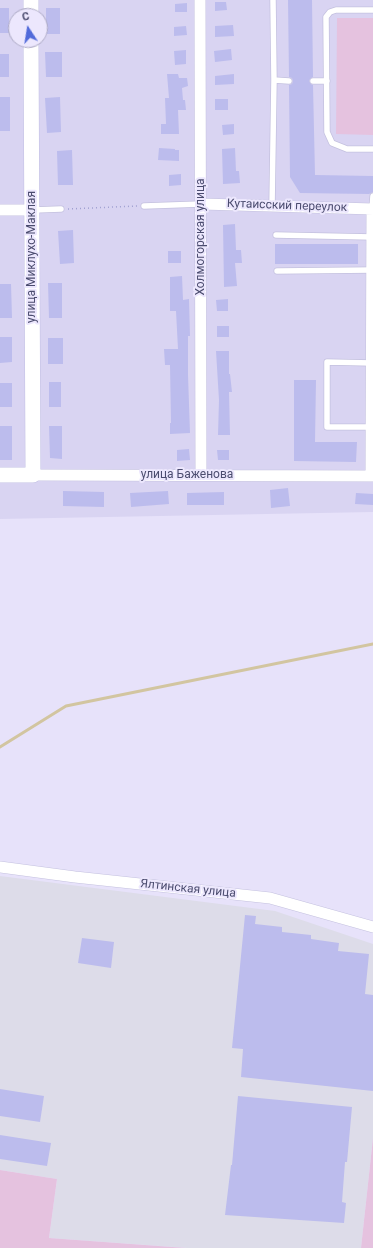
<!DOCTYPE html>
<meta charset="utf-8">
<style>
body{margin:0}
#map{position:relative;width:373px;height:1248px;overflow:hidden;background:#e7e2fa;font-family:Roboto,sans-serif}
canvas{display:block}
.north{position:absolute;left:8px;top:8px;width:40px;height:40px;box-sizing:border-box;background:#ece7fd;border:1px solid #aca9c4;border-radius:50%;rotate:348deg;font-size:11px;font-weight:700;line-height:16px;text-align:center;color:#4b4c6f}
.north::after{content:'';display:block;margin:auto;width:14px;height:18px;background:#516ada;clip-path:polygon(50% 0,100% 100%,50% 72%,0 100%)}
</style>
<div id="map">
<canvas width="373" height="1248"></canvas>
<div class="north">С</div>
</div>
<script>
const g = document.querySelector('canvas').getContext('2d');
g.lineJoin = 'round';
function fill(path, color) {
  g.fillStyle = color;
  g.fill(path, 'evenodd');
}
function shape(rows) {
  const path = new Path2D();
  for (const r of rows) {
    path.moveTo(r[0], r[1]);
    for (let i = 2; i < r.length; i += 2) path.lineTo(r[i], r[i + 1]);
  }
  return path;
}
function strokePath(path, color, width, dash) {
  g.strokeStyle = color;
  g.lineWidth = width;
  g.lineCap = dash ? 'butt' : 'round';
  g.setLineDash(dash || []);
  g.stroke(path);
}
function label(font, color, halo, rows, align = 'center') {
  g.font = font + ' Roboto,sans-serif';
  g.lineWidth = 4;
  g.setLineDash([]);
  g.textBaseline = 'middle';
  g.strokeStyle = halo;
  g.fillStyle = color;
  for (const [text, x, y, turn = 0] of rows) {
    g.save();
    g.translate(x, y);
    g.rotate((+turn || 0) * Math.PI / 180);
    g.textAlign = isNaN(turn) ? turn : align;
    if (halo) g.strokeText(text, 0, 0);
    g.fillText(text, 0, 0);
    g.restore();
  }
}
const residential = shape([
 [0,0,373,0,373,512,0,519],
 [16,16,40,16,40,40,16,40]
]);
const industrial = shape([
 [0,876,275,911,373,944,373,1138,361,1248,187,1248,49,1238,57,1179,0,1170]
]);
const green = shape([
 [337,18,373,18,373,135,336,134],
 [373,1138,373,1248,361,1248],
 [0,1170,57,1179,49,1238,186,1248,0,1248]
]);
const stream = shape([
 [0,747,66,706,373,644]
]);
const building = shape([
 [288,0,312,0,313,77,310,79,309,81,311,84,313,85,315,175,373,176,373,192,369,194,300,193,290,177,289,85,292,84,293,81,292,78,289,77],
 [215,2,226,2,227,10,215,11],
 [187,3,187,12,175,12,175,4],
 [0,8,9,8,9,33,0,33],
 [46,8,60,8,60,34,46,34],
 [233,25,234,36,215,37,215,26],
 [186,26,187,35,174,36,174,27],
 [231,49,232,60,215,62,214,51],
 [186,50,186,64,175,65,174,51],
 [45,52,62,52,62,77,46,77],
 [0,54,9,54,9,77,0,77],
 [167,74,178,74,179,78,187,78,188,86,182,88,183,100,185,100,186,110,178,110,179,134,161,134,161,124,166,124,165,98,169,98],
 [234,74,234,84,215,85,215,76],
 [0,97,10,97,10,131,0,131],
 [60,97,61,132,47,133,45,98],
 [215,99,228,99,228,110,215,110],
 [234,124,234,134,223,135,222,125],
 [159,148,175,149,175,150,179,150,179,161,158,160],
 [235,148,236,171,239,171,240,183,223,184,222,149],
 [72,150,73,185,58,185,57,151],
 [181,174,181,185,169,186,169,175],
 [235,224,236,250,241,250,242,263,235,263,237,286,224,287,223,225],
 [73,230,74,263,60,264,58,231],
 [275,244,358,244,358,264,275,264],
 [168,251,181,251,181,263,168,263],
 [182,276,183,300,189,299,190,336,188,336,188,375,190,433,170,434,170,423,171,423,170,365,165,365,164,349,178,349,176,311,170,311,170,277],
 [48,283,62,283,62,318,49,318],
 [0,284,11,284,12,318,0,318],
 [228,299,228,311,217,311,216,300],
 [217,326,229,326,229,337,217,337],
 [0,337,12,337,12,362,0,363],
 [48,338,63,338,63,364,48,364],
 [216,351,229,351,229,374,230,374,232,392,229,392,230,435,218,435,219,400],
 [294,380,316,380,315,442,357,442,356,462,294,461],
 [49,382,61,382,61,407,49,407],
 [0,383,12,383,12,407,0,407],
 [0,426,12,426,12,460,0,460],
 [49,426,62,426,62,459,50,458],
 [189,449,190,460,177,461,177,450],
 [217,450,229,450,229,460,218,460],
 [288,488,290,506,271,508,270,490],
 [63,491,104,492,104,507,63,506],
 [168,491,169,504,131,507,130,493],
 [224,492,224,505,187,505,187,493],
 [356,493,373,494,373,505,355,504],
 [245,915,256,916,255,924,282,927,282,932,311,935,311,939,339,943,338,951,369,954,365,994,373,995,373,1091,241,1077,243,1049,232,1048],
 [82,938,114,942,111,968,78,963],
 [0,1089,44,1096,40,1122,0,1116],
 [238,1096,352,1107,347,1162,345,1162,342,1202,346,1203,344,1223,225,1215,231,1165,232,1165],
 [0,1135,51,1143,47,1166,0,1159]
]);
const path = shape([
 [68,209,137,206]
]);
const lane = shape([
 [273,0,274,80],
 [373,10,336,10,330,12,326,17,327,132,332,143,347,149,373,149],
 [313,81,327,81],
 [144,206,201,204],
 [272,206,274,80,289,81],
 [372,209,373,196],
 [33,210,61,209],
 [276,235,372,237],
 [277,271,372,270],
 [372,363,327,362,327,427,373,427]
]);
const street = shape([
 [200,0,201,475],
 [202,204,373,209],
 [0,210,32,210],
 [33,475,373,476],
 [371,476,372,209],
 [0,867,75,877,270,898,373,927]
]);
const secondary = shape([
 [31,0,31,16],
 [0,475,33,475,31,40]
]);
const streetNames = [
 ["Кутаисский переулок",287,206,2],
 ["Холмогорская улица",201,237,-90],
 ["улица Миклухо-Маклая",32,257,-90],
 ["улица Баженова",187,475],
 ["Ялтинская улица",188,889,6]
];
fill(residential, '#d9d4f2');
fill(industrial, '#dddce9');
fill(green, '#e5c2df');
strokePath(stream, '#d2c5a0', 3);
fill(building, '#bcbced');
strokePath(lane, '#c4c1df', 7);
strokePath(street, '#c4c1df', 12);
strokePath(secondary, '#c1bfe3', 16);
strokePath(path, '#a0a0d1', 1.5, [1, 3]);
strokePath(lane, '#fff', 5.5);
strokePath(street, '#fff', 11);
strokePath(secondary, '#fff', 15);
label('12px', '#4b4c6f', '#ece7fd', streetNames);
</script>
